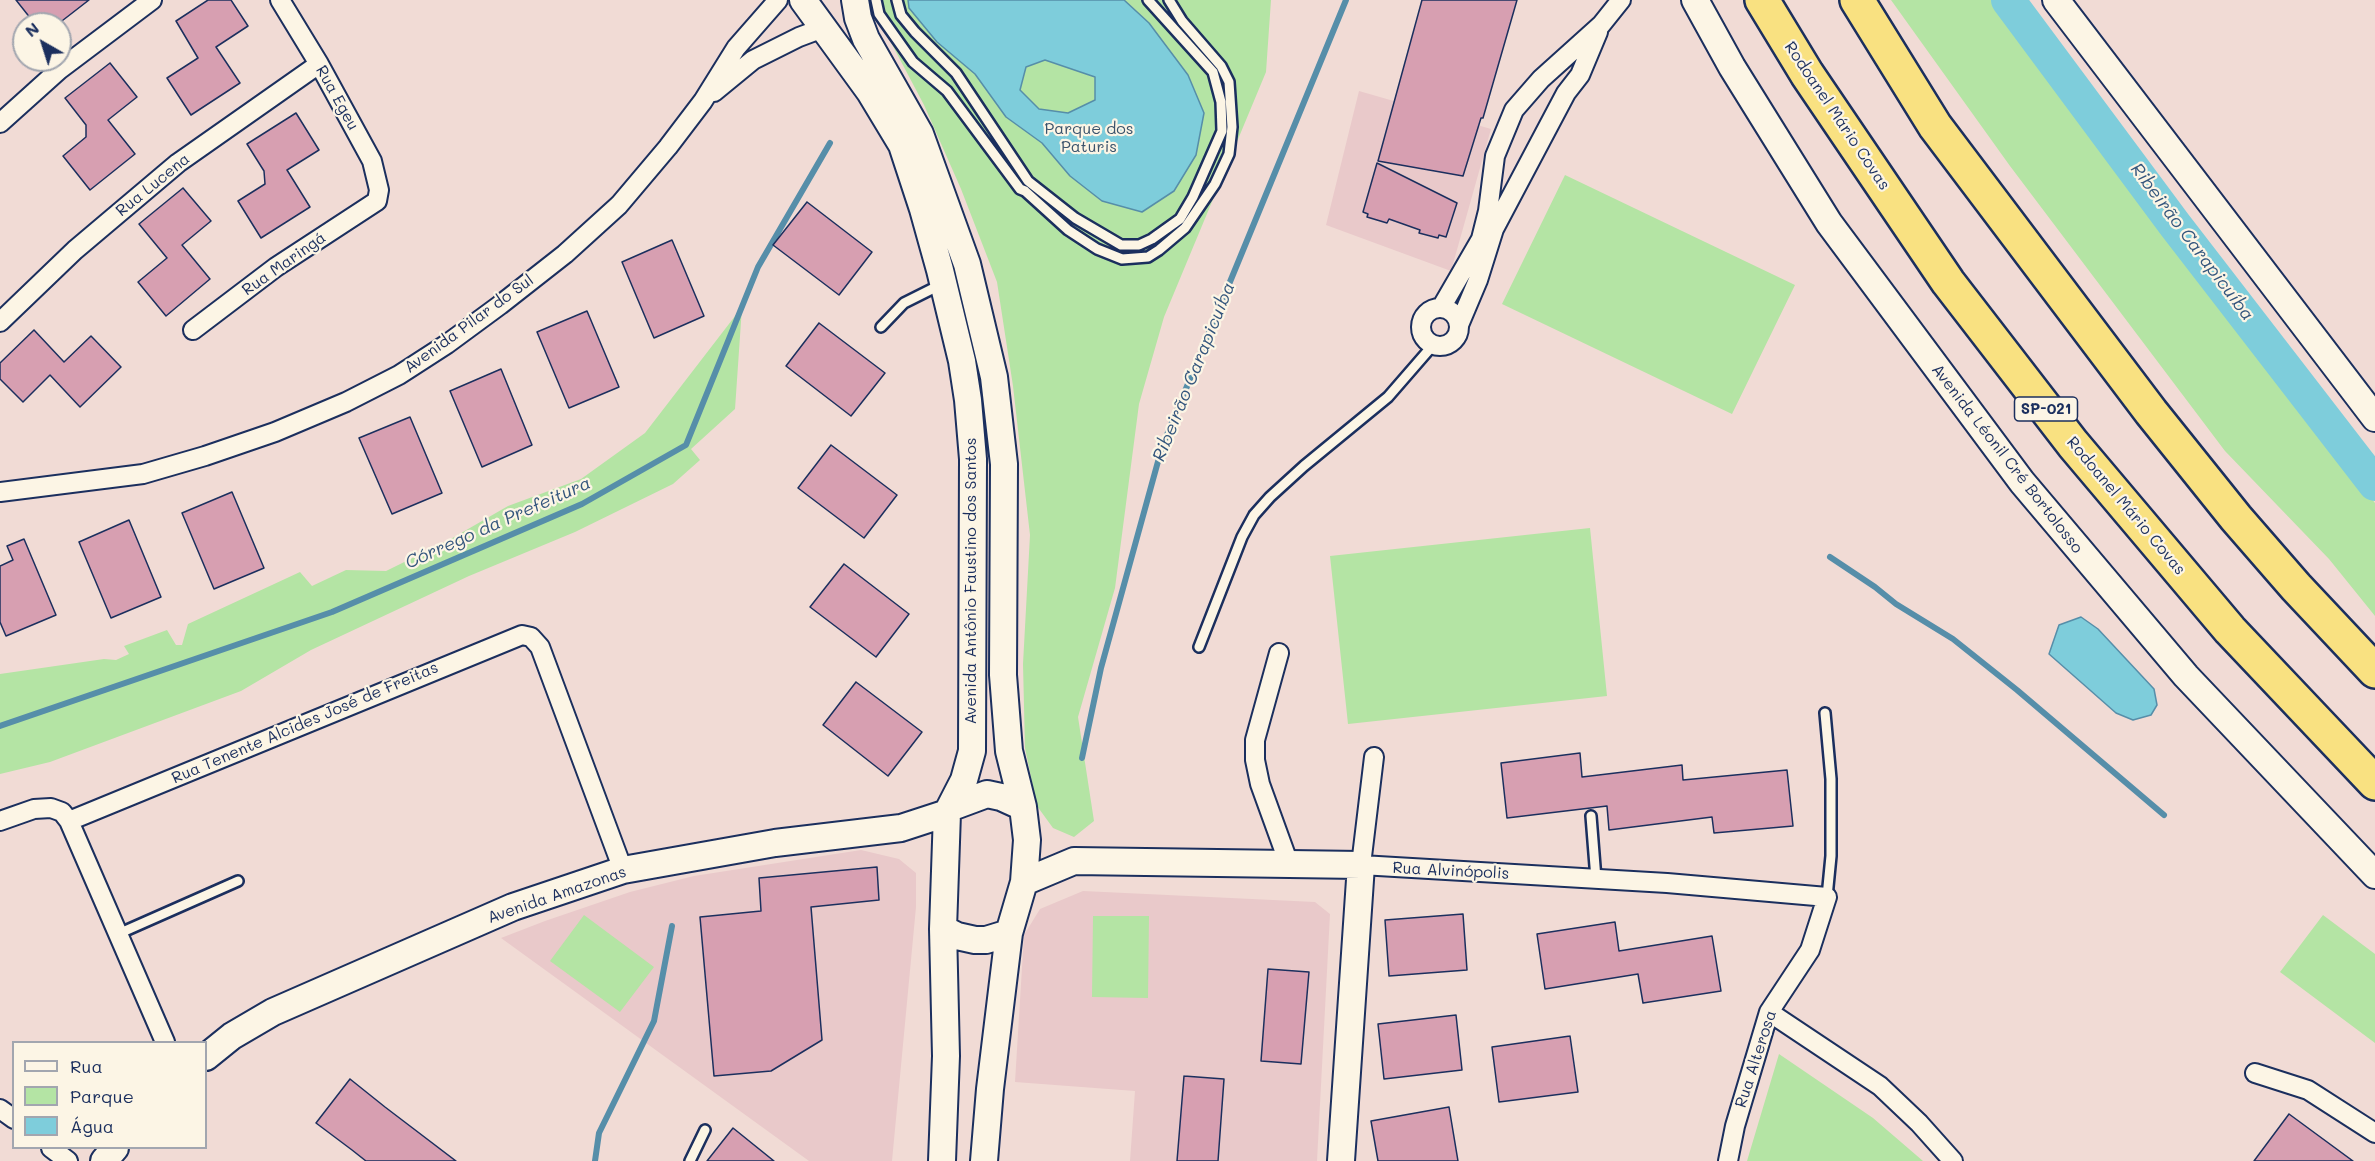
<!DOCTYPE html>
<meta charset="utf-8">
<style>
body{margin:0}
#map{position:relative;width:2375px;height:1161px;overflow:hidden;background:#f1dbd5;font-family:Mali,sans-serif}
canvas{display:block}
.legend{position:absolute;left:12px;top:1041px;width:195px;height:108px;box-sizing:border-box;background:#fcf5e5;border:2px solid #a2a6af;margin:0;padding:8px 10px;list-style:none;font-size:18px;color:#1b2f5e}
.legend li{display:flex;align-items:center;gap:12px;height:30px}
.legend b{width:30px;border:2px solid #a2a6af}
.north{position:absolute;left:12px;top:12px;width:60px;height:60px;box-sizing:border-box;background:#fcf5e5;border:2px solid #a2a6af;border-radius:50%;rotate:321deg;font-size:16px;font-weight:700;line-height:24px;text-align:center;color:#1b2f5e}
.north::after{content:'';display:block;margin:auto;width:21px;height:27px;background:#1b2f5e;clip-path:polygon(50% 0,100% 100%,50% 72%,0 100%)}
</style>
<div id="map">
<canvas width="2375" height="1161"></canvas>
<ul class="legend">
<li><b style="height:8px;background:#fcf5e5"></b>Rua</li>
<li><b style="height:16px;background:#b4e4a4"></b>Parque</li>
<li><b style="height:16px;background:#7ecddb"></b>Água</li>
</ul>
<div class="north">N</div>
</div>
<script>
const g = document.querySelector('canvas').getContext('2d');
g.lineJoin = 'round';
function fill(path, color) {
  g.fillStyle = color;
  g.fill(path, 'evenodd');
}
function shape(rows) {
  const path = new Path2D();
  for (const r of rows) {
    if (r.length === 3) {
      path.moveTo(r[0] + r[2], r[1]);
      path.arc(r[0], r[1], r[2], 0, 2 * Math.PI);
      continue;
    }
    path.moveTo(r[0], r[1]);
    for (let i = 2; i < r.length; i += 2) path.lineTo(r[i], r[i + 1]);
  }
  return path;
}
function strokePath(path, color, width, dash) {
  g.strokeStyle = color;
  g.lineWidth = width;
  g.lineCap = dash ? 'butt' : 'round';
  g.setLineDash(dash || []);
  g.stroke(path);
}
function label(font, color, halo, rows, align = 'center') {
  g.font = font + ' Mali,sans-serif';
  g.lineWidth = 4.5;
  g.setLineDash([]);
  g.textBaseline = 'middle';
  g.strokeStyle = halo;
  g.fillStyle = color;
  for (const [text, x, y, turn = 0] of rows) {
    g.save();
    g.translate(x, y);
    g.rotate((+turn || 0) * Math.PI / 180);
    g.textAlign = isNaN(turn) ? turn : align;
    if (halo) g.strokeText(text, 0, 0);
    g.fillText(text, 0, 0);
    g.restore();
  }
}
const built = shape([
 [1359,91,1491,129,1451,271,1326,225],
 [861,850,899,859,916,873,916,907,892,1161,809,1161,501,938,545,921,630,892,694,876],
 [1083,891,1315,902,1330,914,1317,1161,1130,1161,1135,1091,1015,1082,1024,935,1040,909]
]);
const green = shape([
 [875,0,1271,0,1266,72,1164,317,1139,404,1115,588,1078,717,1094,821,1074,837,1053,828,1037,806,1025,748,1023,664,1030,535,1013,386,997,282,961,189,924,105,886,33],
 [1891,0,1997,0,2086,128,2375,503,2375,616,2329,559,2225,451,2010,166],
 [1565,175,1795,285,1732,414,1502,304],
 [742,307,735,409,691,449,700,460,673,484,575,532,469,576,311,650,241,691,50,762,0,774,0,674,104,659,116,660,129,654,124,646,167,630,176,645,182,645,188,624,300,572,312,586,346,570,386,571,449,540,508,506,581,479,645,433],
 [1590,528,1607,696,1348,724,1330,556],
 [584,915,654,967,620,1012,550,961],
 [2323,915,2375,954,2375,1043,2280,972],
 [1093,916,1149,916,1148,998,1092,997],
 [1779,1054,1873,1118,1923,1161,1747,1161]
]);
const water = shape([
 [908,0,1124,0,1149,23,1188,75,1204,113,1196,155,1174,191,1142,212,1102,201,1070,176,1042,143,1006,117,975,74,937,42,909,8,908,0],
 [1045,60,1095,77,1095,100,1068,113,1039,109,1020,90,1026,67,1045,60],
 [2081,617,2098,629,2154,689,2157,705,2151,715,2133,720,2116,713,2049,654,2059,625,2081,617]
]);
const stream = shape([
 [1830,557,1875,587,1896,604,1953,639,2017,690,2164,815],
 [0,726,332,612,582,504,686,445,758,267,830,143],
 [1082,758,1101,668,1162,447,1346,0],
 [595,1161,599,1133,654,1021,672,926]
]);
const river = shape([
 [2008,0,2175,225,2375,484]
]);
const building = shape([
 [16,0,89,0,58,24,35,24,16,0],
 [208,0,231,0,248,26,216,47,240,83,191,115,167,78,198,58,176,21,208,0],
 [1422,0,1517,0,1483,118,1481,118,1463,176,1378,161,1422,0],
 [110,63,137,97,108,120,135,154,90,190,63,156,86,137,86,125,65,98,110,63],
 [296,113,319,150,287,170,310,207,261,238,238,201,265,184,264,171,247,144,296,113],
 [1377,163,1457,203,1446,237,1439,235,1438,238,1419,233,1420,230,1389,219,1387,223,1367,217,1368,214,1363,212,1377,163],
 [183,188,211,221,182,245,210,279,166,316,138,282,167,258,139,224,183,188],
 [807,202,872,252,839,295,773,245,807,202],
 [672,240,704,316,654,338,622,262,672,240],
 [587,311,619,387,569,408,537,332,587,311],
 [819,323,885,373,851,416,786,366,819,323],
 [34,330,64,362,91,336,121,367,80,407,50,375,23,402,0,379,0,363,34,330],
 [501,369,532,445,482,467,450,391,501,369],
 [410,417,442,493,392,514,359,438,410,417],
 [831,445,897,495,864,538,798,488,831,445],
 [232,492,264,568,214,589,182,513,232,492],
 [129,520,161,597,111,618,79,542,129,520],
 [24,539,56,615,6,636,0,622,0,566,13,560,7,546,24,539],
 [844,564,909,614,876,657,810,607,844,564],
 [856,682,922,732,888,776,823,725,856,682],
 [1580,753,1582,777,1682,765,1683,780,1787,770,1793,826,1714,833,1712,817,1609,830,1607,806,1507,818,1501,763,1580,753],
 [877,867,879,900,811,907,822,1040,771,1071,714,1076,700,917,761,911,759,878,877,867],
 [1463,914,1467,970,1389,976,1385,920,1463,914],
 [1615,922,1619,951,1712,936,1721,991,1643,1003,1638,974,1545,989,1537,934,1615,922],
 [1268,969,1309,972,1301,1064,1261,1061,1268,969],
 [1456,1015,1462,1070,1384,1079,1378,1024,1456,1015],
 [1570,1036,1578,1092,1499,1102,1492,1047,1570,1036],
 [1184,1076,1224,1079,1218,1161,1177,1161,1184,1076],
 [350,1079,385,1107,456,1161,366,1161,352,1150,316,1123,350,1079],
 [1449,1107,1458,1161,1378,1161,1371,1121,1449,1107],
 [2289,1114,2353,1161,2254,1161,2289,1114],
 [733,1128,774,1161,707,1161,733,1128]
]);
const lane = shape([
 [876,0,879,14,913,62,947,91,1020,189,1025,191,1068,230,1097,249,1122,259,1148,257,1159,250,1185,228,1215,184,1229,154,1232,127,1229,82,1221,66,1182,21,1169,0],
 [897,0,901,15,915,32,956,73,1028,181,1075,218,1121,245,1139,245,1152,239,1180,219,1193,197,1222,131,1221,102,1213,72,1148,0],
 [881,327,904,303,942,284],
 [1199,647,1242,537,1254,515,1270,497,1304,466,1388,397,1434,344],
 [1825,713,1831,779,1831,856,1827,897],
 [1591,816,1596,879],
 [118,934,238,881],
 [690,1161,705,1130]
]);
const street = shape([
 [714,92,753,60,799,37,823,28],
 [0,123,59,70,152,0],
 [1441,308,1481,239,1488,211,1495,156,1514,110,1541,79,1601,25,1621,0],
 [1440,327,19],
 [0,322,75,250,178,163,319,64],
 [1459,325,1478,280,1494,229,1566,93,1580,75,1598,32],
 [193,330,276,267,377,201,379,190,372,161,319,64,280,0],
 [0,492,143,474,205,456,275,432,346,402,399,375,447,344,500,305,565,254,619,205,668,147,703,101,736,48,778,0],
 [1279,653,1255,740,1255,760,1260,784,1289,864],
 [1374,757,1361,865,1667,883,1827,897,1810,950,1769,1012,1735,1126,1728,1161],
 [0,821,34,809,51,808,62,812,69,821,165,1042],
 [69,821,522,635,531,637,540,647,623,870],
 [1769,1012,1880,1086,1919,1123,1953,1161],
 [2255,1073,2308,1090,2375,1133],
 [0,1109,14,1119],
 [51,1148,68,1161]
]);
const secondary = shape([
 [803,0,870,92,902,145,923,209,940,270,962,361,968,400,973,459,972,751,964,780,947,813,943,929,946,1056,942,1161],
 [855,0,858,18,866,39,920,134,967,264,994,377,1004,464,1003,675,1009,751,1023,807,1027,840,1024,882,1009,933,990,1089,984,1161],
 [1695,0,1732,67,1829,223,2022,482,2186,676,2375,875],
 [2056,0,2375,418],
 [952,807,987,794,1001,797,1023,807],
 [1024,882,1074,861,1361,865,1341,1161],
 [943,929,957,936,975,940,986,940,1009,933],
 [206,1057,232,1036,273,1012,513,907,623,870,775,843,901,828,947,813],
 [104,1161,115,1148]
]);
const highway = shape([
 [1762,0,1807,74,1948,282,2073,444,2230,630,2375,783],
 [1857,0,1935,126,2151,412,2236,518,2296,587,2375,671]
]);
const shields = [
 [2046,409,63]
];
const shieldNames = [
 ["SP-021",2046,409]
];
const streetNames = [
 ["Rua Egeu",337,98,61],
 ["Rodoanel Mário Covas",1837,116,56],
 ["Rua Lucena",153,185,-39],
 ["Rua Maringá",284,264,-35],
 ["Avenida Pilar do Sul",469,324,-36],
 ["Avenida Léonil Cré Bortolosso",2007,459,52],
 ["Rodoanel Mário Covas",2126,506,50],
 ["Avenida Antônio Faustino dos Santos",971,581,-90],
 ["Rua Tenente Alcides José de Freitas",305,723,-23],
 ["Rua Alvinópolis",1451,871,3],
 ["Avenida Amazonas",557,895,-19],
 ["Rua Alterosa",1756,1059,-72]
];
const parkNames = [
 ["Parque dos",1089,129],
 ["Paturis",1089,147]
];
const waterNames = [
 ["Ribeirão Carapicuíba",2192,242,53],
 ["Ribeirão Carapicuíba",1194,372,-68],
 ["Córrego da Prefeitura",498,523,-24]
];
fill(built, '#e9c9ca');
fill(green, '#b4e4a4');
fill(water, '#7ecddb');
strokePath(water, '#568ea9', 1.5);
strokePath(stream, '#568ea9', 6);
strokePath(river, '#7ecddb', 34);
fill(building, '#d79fb1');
strokePath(building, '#1b2f5e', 1.5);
strokePath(lane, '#1b2f5e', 14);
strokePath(street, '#1b2f5e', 22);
strokePath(secondary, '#1b2f5e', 30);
strokePath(highway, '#1b2f5e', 38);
strokePath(lane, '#fcf5e5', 9);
strokePath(street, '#fcf5e5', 18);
strokePath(secondary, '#fcf5e5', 26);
strokePath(highway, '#f9e181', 33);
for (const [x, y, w] of shields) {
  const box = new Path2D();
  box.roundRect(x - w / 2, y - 12, w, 24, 4.5);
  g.fillStyle = '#fcf5e5';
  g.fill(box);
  strokePath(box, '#1b2f5e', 1.5);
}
label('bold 15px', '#1b2f5e', null, shieldNames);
label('16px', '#1b2f5e', '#fcf5e5', streetNames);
label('16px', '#3a536c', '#fcf5e5', parkNames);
label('italic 18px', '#34567d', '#fcf5e5', waterNames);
</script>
